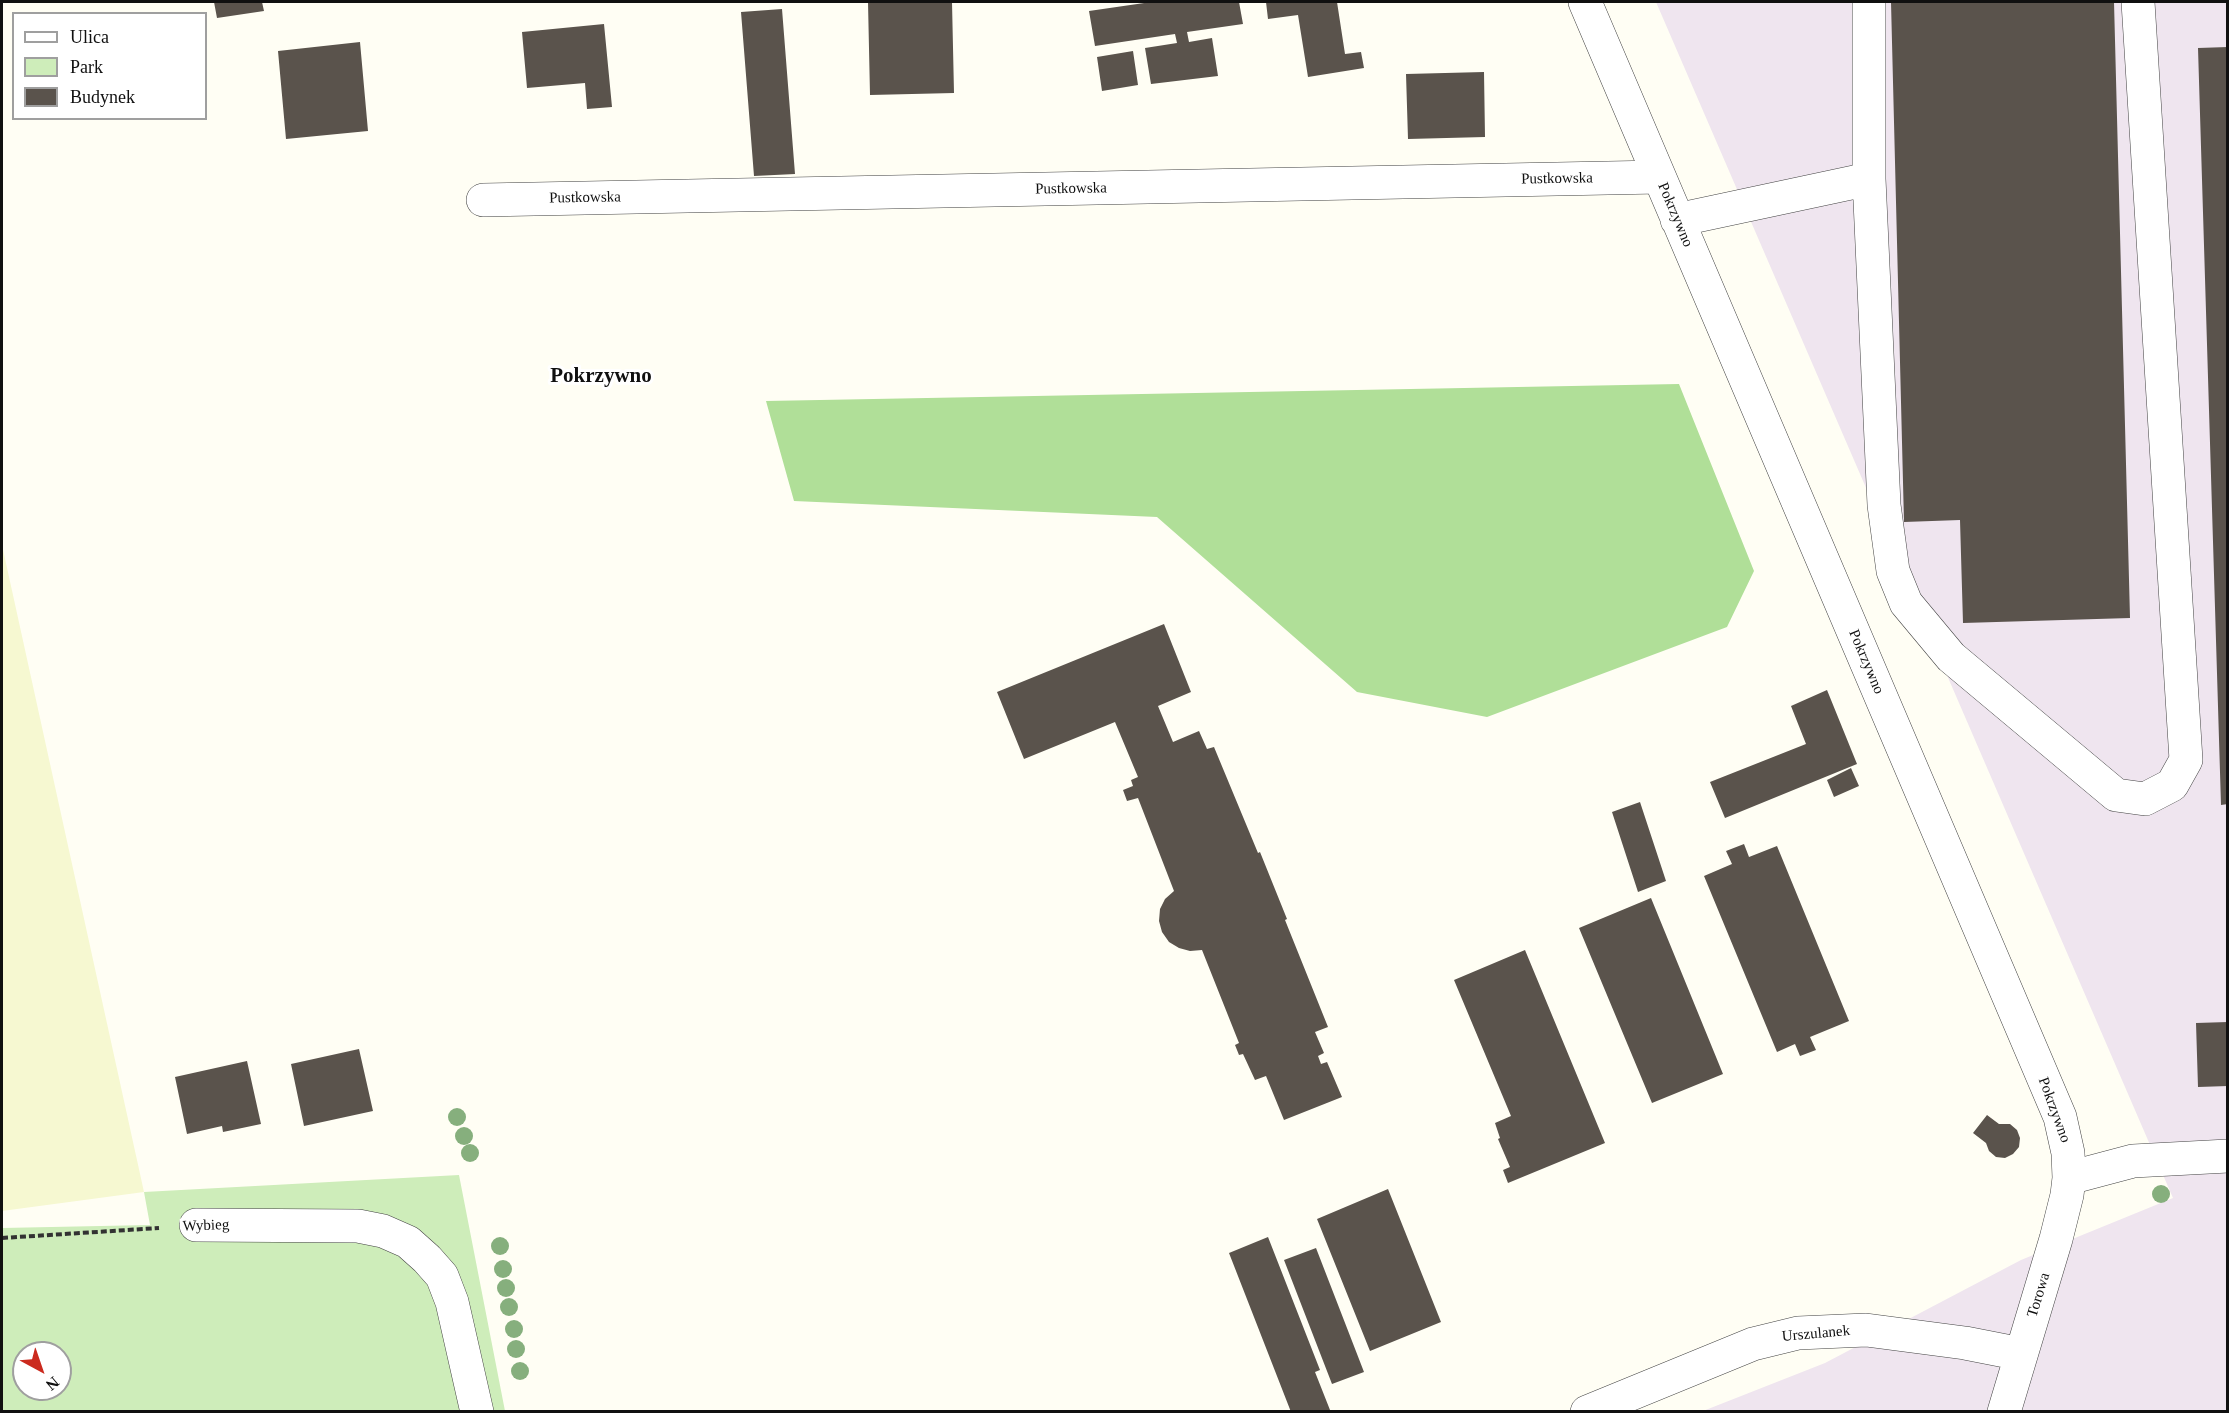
<!DOCTYPE html>
<style>
body{margin:0}
#map{position:relative;width:2229px;height:1413px;overflow:hidden;background:#fffef4;font-family:Georgia,serif}
canvas{display:block}
.frame{position:absolute;inset:0;border:3px solid #101010;pointer-events:none}
.legend{position:absolute;left:12px;top:12px;width:195px;height:108px;box-sizing:border-box;background:#fff;border:2px solid #9f9f9f;margin:0;padding:8px 10px;list-style:none;font-size:18px;color:#101010}
.legend li{display:flex;align-items:center;gap:12px;height:30px}
.legend b{width:30px;border:2px solid #9f9f9f}
.north{position:absolute;left:12px;top:1341px;width:60px;height:60px;box-sizing:border-box;background:#fff;border:2px solid #9f9f9f;border-radius:50%;rotate:140deg;font-size:16px;font-weight:700;line-height:24px;text-align:center;color:#101010}
.north::after{content:'';display:block;margin:auto;width:21px;height:27px;background:#cb2a1e;clip-path:polygon(50% 0,100% 100%,50% 72%,0 100%)}
</style>
<div id="map">
<canvas width="2229" height="1413"></canvas>
<div class="frame"></div>
<ul class="legend">
<li><b style="height:8px;background:#fff"></b>Ulica</li>
<li><b style="height:16px;background:#ceedba"></b>Park</li>
<li><b style="height:16px;background:#5a534c"></b>Budynek</li>
</ul>
<div class="north">N</div>
</div>
<script>
const g = document.querySelector('canvas').getContext('2d');
g.lineJoin = 'round';
function fill(path, color) {
  g.fillStyle = color;
  g.fill(path, 'evenodd');
}
function shape(rows) {
  const path = new Path2D();
  for (const r of rows) {
    path.moveTo(r[0], r[1]);
    for (let i = 2; i < r.length; i += 2) path.lineTo(r[i], r[i + 1]);
  }
  return path;
}
function strokePath(path, color, width, dash) {
  g.strokeStyle = color;
  g.lineWidth = width;
  g.lineCap = dash ? 'butt' : 'round';
  g.setLineDash(dash || []);
  g.stroke(path);
}
function label(font, color, halo, rows, align = 'center') {
  g.font = font + ' Georgia,serif';
  g.lineWidth = 6;
  g.setLineDash([]);
  g.textBaseline = 'middle';
  g.strokeStyle = halo;
  g.fillStyle = color;
  for (const [text, x, y, turn = 0] of rows) {
    g.save();
    g.translate(x, y);
    g.rotate((+turn || 0) * Math.PI / 180);
    g.textAlign = isNaN(turn) ? turn : align;
    if (halo) g.strokeText(text, 0, 0);
    g.fillText(text, 0, 0);
    g.restore();
  }
}
const industrial = shape([
 [1656,2,2227,2,2227,1411,1703,1411,1825,1363,2021,1260,2173,1198]
]);
const farmland = shape([
 [2,545,144,1192,2,1211]
]);
const green = shape([
 [459,1175,505,1411,2,1411,2,1228,150,1225,144,1192],
 [24,1353,60,1353,60,1389,24,1389]
]);
const forest = shape([
 [1679,384,1754,571,1727,627,1487,717,1357,692,1157,517,794,501,766,401]
]);
const building = shape([
 [214,2,262,2,264,11,217,18],
 [868,2,952,2,954,93,870,95],
 [1151,2,1239,2,1243,24,1187,32,1189,42,1212,38,1218,76,1151,84,1145,48,1177,43,1175,34,1095,46,1089,11],
 [1266,2,1337,2,1345,54,1361,52,1364,68,1308,77,1298,15,1268,19],
 [1891,2,2114,2,2130,618,1963,623,1960,520,1904,522],
 [782,9,795,174,754,176,741,12],
 [604,24,612,107,587,109,585,83,527,88,522,32],
 [360,42,368,131,286,139,278,51],
 [2228,47,2228,804,2221,805,2198,48],
 [1133,51,1138,85,1102,91,1097,57],
 [1484,72,1485,137,1408,139,1406,74],
 [1164,624,1191,692,1158,706,1173,742,1199,731,1207,749,1214,747,1258,853,1260,852,1287,919,1285,920,1328,1027,1315,1032,1324,1053,1318,1056,1321,1064,1327,1062,1342,1097,1284,1120,1266,1076,1255,1080,1243,1054,1239,1055,1235,1045,1239,1043,1202,950,1190,951,1179,948,1169,942,1162,932,1159,921,1160,909,1165,899,1174,891,1138,798,1127,801,1123,790,1133,786,1131,780,1138,777,1115,722,1024,759,997,692],
 [1827,690,1857,764,1725,818,1710,782,1806,744,1791,706],
 [1851,768,1859,786,1834,797,1827,780],
 [1640,802,1666,881,1638,892,1612,812],
 [1744,844,1749,857,1777,846,1849,1021,1810,1037,1816,1050,1800,1056,1795,1044,1777,1052,1704,876,1732,864,1726,851],
 [1651,898,1723,1074,1652,1103,1579,928],
 [1525,950,1605,1143,1508,1183,1503,1170,1510,1167,1498,1139,1500,1138,1495,1123,1511,1116,1454,980],
 [2228,1022,2228,1086,2198,1087,2196,1023],
 [359,1049,373,1111,304,1126,291,1064],
 [247,1061,261,1124,223,1132,222,1126,187,1134,175,1077],
 [1987,1115,1999,1124,2010,1124,2017,1130,2020,1138,2019,1147,2013,1154,2005,1158,1996,1157,1989,1151,1986,1143,1973,1133],
 [1388,1189,1441,1322,1370,1351,1317,1219],
 [1268,1237,1320,1370,1315,1372,1330,1410,1326,1412,1291,1412,1229,1253],
 [1316,1248,1364,1372,1332,1384,1284,1260]
]);
const path = shape([
 [2,1238,159,1228]
]);
const minor = shape([
 [1585,2,2060,1117,2068,1153,2069,1178,2067,1195,2056,1239,2004,1412],
 [1869,179,1869,2],
 [483,200,1659,177],
 [1677,220,1869,179,1884,505,1893,571,1906,603,1951,657,2116,795,2145,799,2172,785,2186,760,2138,2],
 [2069,1178,2133,1161,2228,1156],
 [196,1225,358,1226,383,1231,408,1242,427,1259,442,1276,452,1302,477,1412],
 [1587,1412,1753,1344,1798,1333,1866,1330,1965,1343,2021,1354]
]);
const trees = [
 [457,1117],
 [464,1136],
 [470,1153],
 [2161,1194],
 [500,1246],
 [503,1269],
 [506,1288],
 [509,1307],
 [514,1329],
 [516,1349],
 [520,1371]
];
const streetNames = [
 ["Pustkowska",1557,179,-1],
 ["Pustkowska",1071,189,-1],
 ["Pustkowska",585,198,-1],
 ["Pokrzywno",1675,215,67],
 ["Pokrzywno",1866,662,67],
 ["Pokrzywno",2054,1110,70],
 ["Wybieg",206,1226,-2],
 ["Torowa",2039,1295,-73],
 ["Urszulanek",1816,1334,-5]
];
const districtNames = [
 ["Pokrzywno",601,377]
];
fill(industrial, '#efe5ef');
fill(farmland, '#f6f8d1');
fill(green, '#ceedba');
fill(forest, '#b0df98');
fill(building, '#5a534c');
strokePath(minor, '#434343', 34);
strokePath(path, '#323232', 4, [6, 3]);
strokePath(minor, '#fff', 33);
g.fillStyle = '#86af7d';
for (const [x, y] of trees) {
  g.beginPath();
  g.arc(x, y, 9, 0, 2 * Math.PI);
  g.fill();
}
label('15px', '#101010', '#fff', streetNames);
label('bold 21px', '#101010', '#fff', districtNames);
</script>
